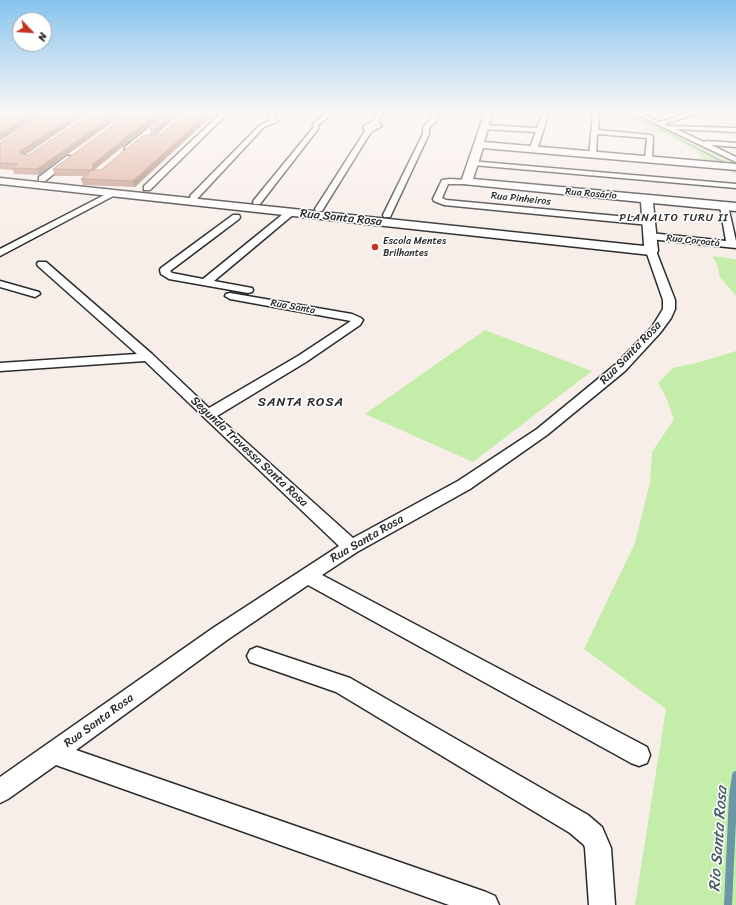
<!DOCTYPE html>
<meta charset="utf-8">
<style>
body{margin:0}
#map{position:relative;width:736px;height:905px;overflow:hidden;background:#f8eee9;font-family:Sriracha,sans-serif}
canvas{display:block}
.north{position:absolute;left:12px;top:12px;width:40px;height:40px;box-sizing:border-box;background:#fff;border:1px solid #aaa;border-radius:50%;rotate:115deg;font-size:11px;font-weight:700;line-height:16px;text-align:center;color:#2b2b2b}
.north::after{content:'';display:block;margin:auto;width:14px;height:18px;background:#c8321e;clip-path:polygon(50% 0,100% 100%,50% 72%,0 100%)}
</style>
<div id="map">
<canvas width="736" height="905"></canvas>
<div class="north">N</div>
</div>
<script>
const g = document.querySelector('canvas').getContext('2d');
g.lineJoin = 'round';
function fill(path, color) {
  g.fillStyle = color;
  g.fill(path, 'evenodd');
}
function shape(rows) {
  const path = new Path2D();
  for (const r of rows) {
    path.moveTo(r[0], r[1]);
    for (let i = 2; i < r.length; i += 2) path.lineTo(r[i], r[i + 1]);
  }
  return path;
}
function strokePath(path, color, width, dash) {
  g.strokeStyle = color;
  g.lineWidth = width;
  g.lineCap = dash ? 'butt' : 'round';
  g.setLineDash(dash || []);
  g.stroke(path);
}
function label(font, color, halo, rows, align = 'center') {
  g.font = font + ' Sriracha,sans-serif';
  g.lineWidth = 3;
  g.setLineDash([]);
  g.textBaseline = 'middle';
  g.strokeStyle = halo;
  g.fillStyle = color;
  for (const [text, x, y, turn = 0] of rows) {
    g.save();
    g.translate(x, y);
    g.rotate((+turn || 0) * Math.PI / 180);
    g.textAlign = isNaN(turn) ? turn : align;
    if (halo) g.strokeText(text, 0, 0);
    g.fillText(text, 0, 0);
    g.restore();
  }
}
const green = shape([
 [619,112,630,112,725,157,736,164,736,175,721,163,705,161,696,151,664,134,644,132,642,123,623,121,624,115],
 [712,256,736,259,736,296,720,277,717,264],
 [485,330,592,371,473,462,365,414],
 [736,351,736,905,635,905,666,709,584,649,635,543,650,482,652,452,674,419,666,397,658,383,673,368,696,363]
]);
const stream = shape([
 [622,112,625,112,673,135,736,168,736,170,671,135,622,112],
 [736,771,736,820,732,905,724,905,729,796,732,775,733,772,736,771]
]);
const street = shape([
 [168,112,175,112,131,151,125,151,125,147,168,112],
 [222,112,229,112,150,190,144,190,144,186,222,112],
 [325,112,331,112,325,120,318,125,318,129,260,204,254,204,253,202,254,200,313,128,313,123,321,118,325,112],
 [378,112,384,112,378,122,382,126,371,132,322,211,316,211,315,209,365,131,363,128,364,126,373,121,378,112],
 [433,112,439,112,435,122,429,128,429,134,391,215,390,217,384,217,383,215,423,134,423,127,429,121,433,112],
 [543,112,549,112,537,150,533,152,529,150,536,132,484,129,481,127,484,125,537,128,543,112],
 [593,112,599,112,598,130,651,135,653,137,652,161,646,161,645,159,647,138,597,134,596,155,592,157,589,157,593,112],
 [631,112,639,112,660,122,691,112,702,112,664,124,669,126,736,128,736,132,676,129,704,142,707,141,736,143,736,147,711,145,736,157,736,162,631,112],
 [269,115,273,115,278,121,277,122,264,127,197,199,191,199,190,197,191,195,260,125,271,120,268,116,269,115],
 [67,156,70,156,74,158,45,181,39,181,39,177,67,156],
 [470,161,736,184,736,188,473,165,470,165,470,161],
 [450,179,467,180,471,182,467,184,448,184,442,198,446,200,649,219,654,222,649,225,444,205,434,201,433,199,442,180,450,179],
 [112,191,118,191,119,193,0,256,0,249,112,191],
 [724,203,728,206,736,241,736,248,650,239,645,236,650,233,726,241,720,206,724,203],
 [291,209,295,212,294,214,214,281,252,288,253,290,252,292,248,293,169,279,161,274,160,270,161,268,233,215,239,215,240,217,239,219,170,271,172,273,203,279,288,210,291,209],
 [651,248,656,251,675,300,675,309,671,318,660,333,625,371,547,435,470,489,357,552,322,575,647,747,650,755,647,763,639,766,631,763,308,585,227,640,76,750,486,892,495,896,499,905,449,905,56,765,8,799,0,803,0,777,213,628,339,546,145,361,0,371,0,363,137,354,38,266,37,264,38,262,46,262,152,354,209,408,298,356,351,321,230,299,225,296,226,294,230,293,352,314,361,318,363,320,360,325,306,362,217,416,353,538,458,481,537,429,615,365,652,327,663,309,663,300,646,251,651,248],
 [0,281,39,292,40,294,35,297,0,287,0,281],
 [257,647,350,678,588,815,602,827,611,848,615,905,589,905,585,848,584,845,570,833,336,692,250,662,247,656,250,650,257,647]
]);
const secondary = shape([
 [485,112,493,112,484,142,736,164,736,170,483,148,473,179,736,203,736,211,653,203,658,251,656,254,651,255,0,184,0,178,644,246,641,202,463,184,461,182,485,112]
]);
const wall = shape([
 [51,112,89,112,25,155,29,155,93,112,39,175,14,174,13,170,0,169,0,143],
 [165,112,94,170,101,170,162,134,186,112,216,112,135,187,83,185,81,179,84,176,55,176,53,169],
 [169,112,157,134,151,134,150,129]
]);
const shadedWall = shape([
 [0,112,11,112,0,118],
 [37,112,48,112,0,141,0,134],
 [80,112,89,112,22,157,20,153,20,151],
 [118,112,127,112,39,175,37,169],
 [158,112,165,112,94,170,92,170,93,164],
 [175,112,182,112,157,134,156,129],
 [209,112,216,112,135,187,133,181]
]);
const building = shape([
 [14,112,37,112,0,134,0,120,14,112],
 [51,112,80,112,20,151,20,153,25,155,29,155,93,112,118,112,37,169,12,168,18,164,0,163,0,143,51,112],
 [131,112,158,112,93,164,92,170,101,170,142,136,162,134,186,112,209,112,133,181,81,179,92,170,53,169,131,112],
 [169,112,175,112,156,129,150,129,169,112]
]);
const markers = [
 [375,247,4,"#c8321e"]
];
const farStreetnames = [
 ["Rua Rosário",591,194,5],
 ["Rua Pinheiros",521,199,6],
 ["Rua Coroatá",693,241,6],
 ["Rua Santa",293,307,10]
];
const farPoinames = [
 ["Escola Mentes",383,241],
 ["Brilhantes",383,253]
];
const farNeighbourhoodnames = [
 ["PLANALTO TURU II",674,218]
];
const streetNames = [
 ["Rua Santa Rosa",341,218,6],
 ["Rua Santa Rosa",631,353,-46],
 ["Segunda Travessa Santa Rosa",249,452,43],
 ["Rua Santa Rosa",367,539,-30],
 ["Rua Santa Rosa",99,721,-36]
];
const neighbourhoodNames = [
 ["SANTA ROSA",301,403]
];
const nearWaternames = [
 ["Rio Santa Rosa",719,839,-86]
];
fill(green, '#c3eda8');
fill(stream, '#6a96a5');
strokePath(street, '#2b2b2b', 3);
strokePath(secondary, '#2b2b2b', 3);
fill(street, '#fff');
fill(secondary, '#fff');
fill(wall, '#be907e');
fill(shadedWall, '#9b7666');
fill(building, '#dda892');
strokePath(building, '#9b7666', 1);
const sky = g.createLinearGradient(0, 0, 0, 239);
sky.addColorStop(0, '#86c4ee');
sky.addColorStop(0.47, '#fcf7f5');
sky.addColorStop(1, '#fcf7f500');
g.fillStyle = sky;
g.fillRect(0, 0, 736, 239);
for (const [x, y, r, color] of markers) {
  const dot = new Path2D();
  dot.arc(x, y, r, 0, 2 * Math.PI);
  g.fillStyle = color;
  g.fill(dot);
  strokePath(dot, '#fff', 1.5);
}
label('10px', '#2b2b2b', '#fff', farStreetnames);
label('10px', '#2b2b2b', '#fff', farPoinames, 'left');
g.letterSpacing = '1px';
label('11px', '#2b2b2b', '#fff', farNeighbourhoodnames);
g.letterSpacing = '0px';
label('12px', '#2b2b2b', '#fff', streetNames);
g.letterSpacing = '1px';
label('13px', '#2b2b2b', '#fff', neighbourhoodNames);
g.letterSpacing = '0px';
label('italic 16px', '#4a6068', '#fff', nearWaternames);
</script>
